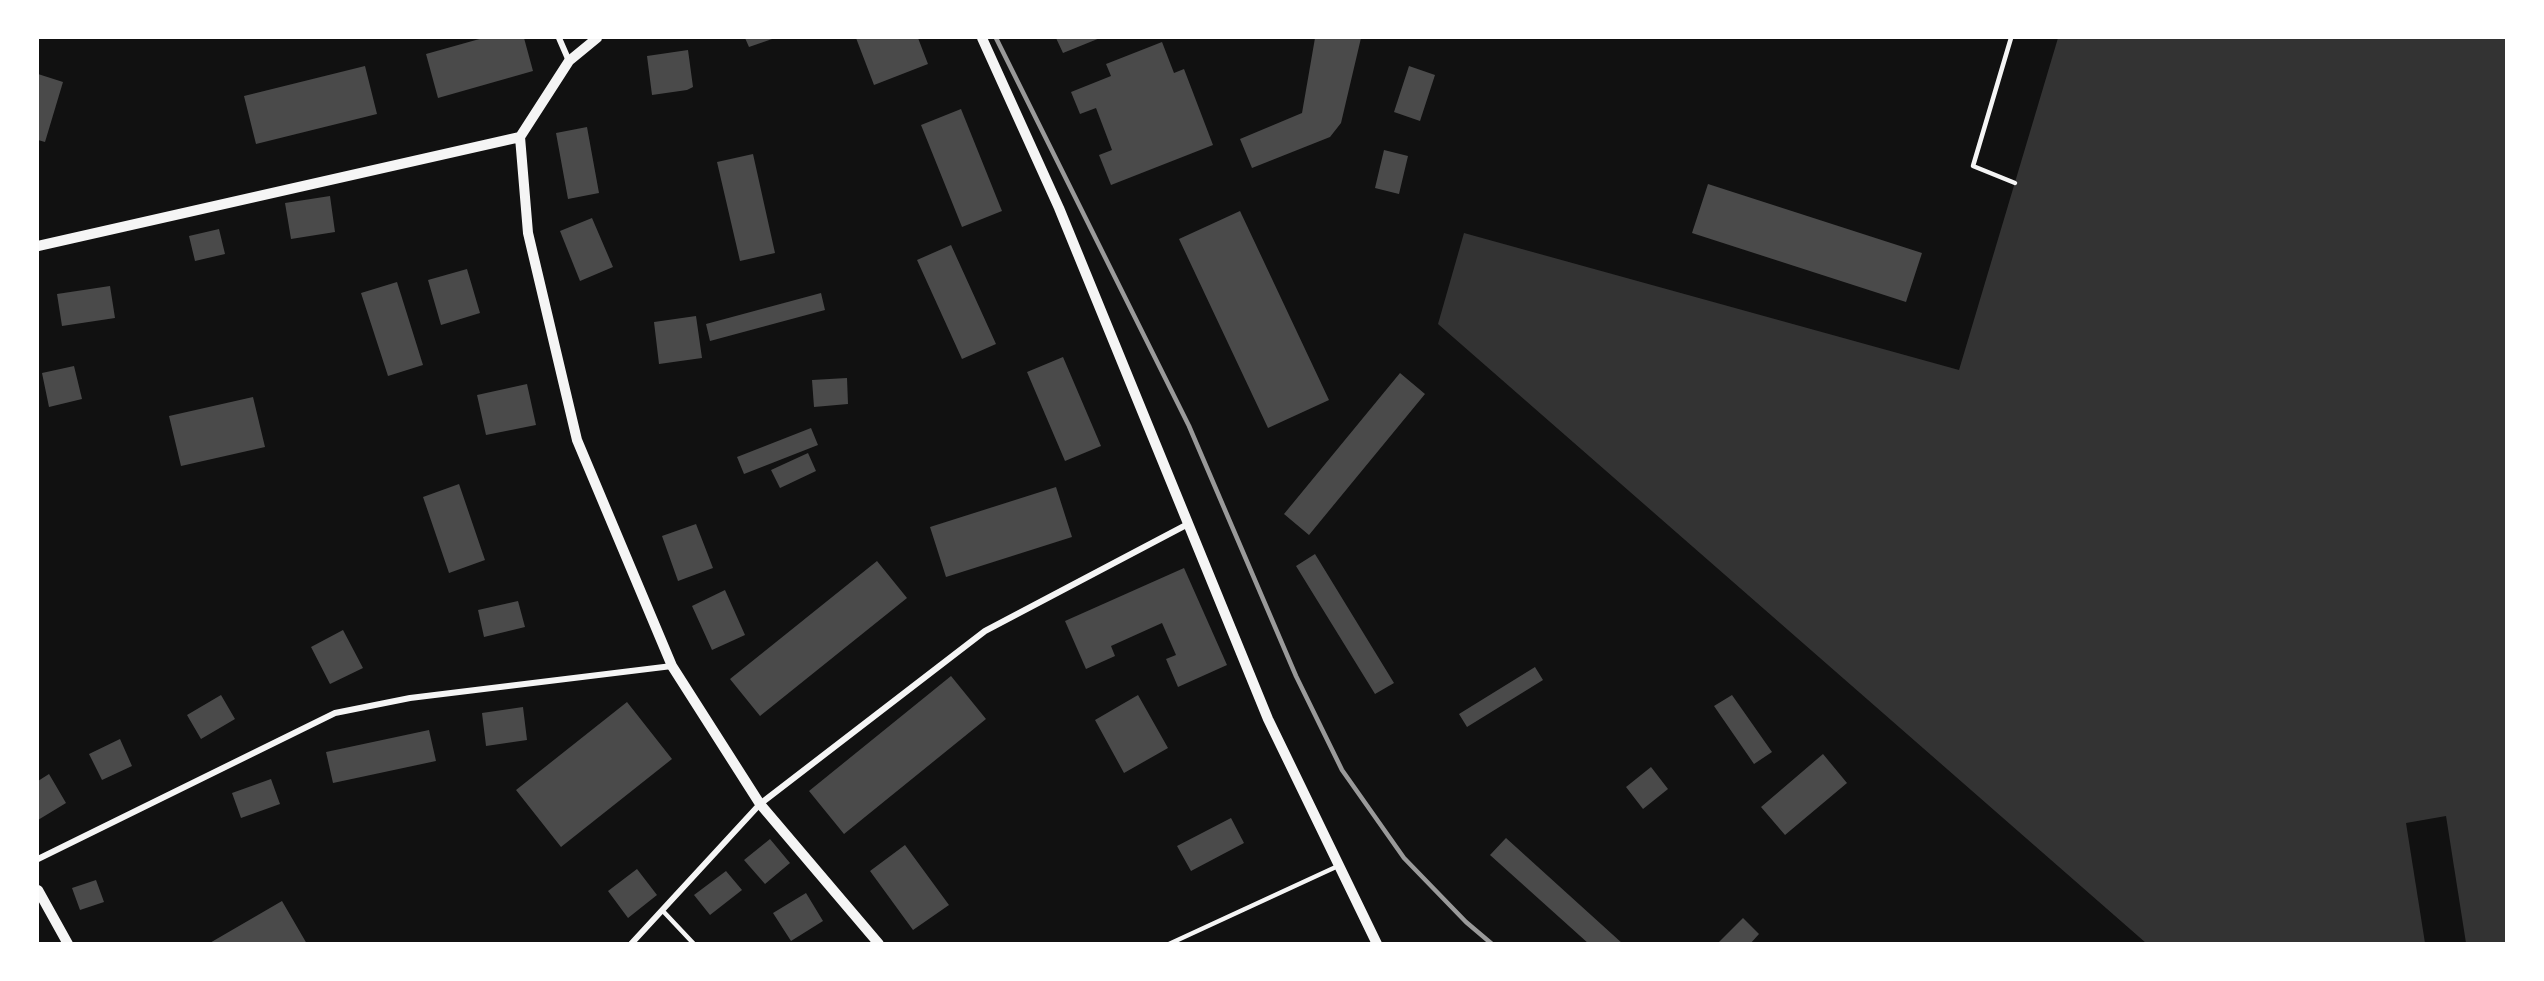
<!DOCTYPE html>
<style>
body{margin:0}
#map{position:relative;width:2544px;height:981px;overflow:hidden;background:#111;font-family:Mulish,sans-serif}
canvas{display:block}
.frame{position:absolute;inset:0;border:39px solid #fff;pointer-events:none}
</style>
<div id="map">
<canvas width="2544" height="981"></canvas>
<div class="frame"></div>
</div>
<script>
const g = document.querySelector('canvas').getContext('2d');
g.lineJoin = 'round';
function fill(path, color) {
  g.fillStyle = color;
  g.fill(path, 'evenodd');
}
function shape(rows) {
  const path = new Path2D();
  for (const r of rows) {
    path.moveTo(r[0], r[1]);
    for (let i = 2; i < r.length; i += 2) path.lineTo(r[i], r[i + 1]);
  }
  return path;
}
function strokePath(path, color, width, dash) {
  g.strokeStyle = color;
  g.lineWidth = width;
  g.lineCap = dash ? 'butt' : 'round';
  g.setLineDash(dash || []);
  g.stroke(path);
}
const water = shape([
 [2058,38,2506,38,2506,943,2146,943,1438,324,1464,233,1959,370]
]);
const pier = shape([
 [2446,816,2466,943,2425,943,2406,823]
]);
const building = shape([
 [483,38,524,38,533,71,438,98,426,54],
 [745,38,775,38,749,47],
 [856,38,918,38,928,64,874,85],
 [1056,38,1100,38,1063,53],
 [1315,38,1361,38,1341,123,1330,137,1252,168,1240,139,1302,113],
 [1162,42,1174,73,1184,69,1213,145,1111,185,1099,155,1112,150,1096,108,1080,114,1071,92,1111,76,1106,64],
 [688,50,693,87,687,90,652,95,647,56],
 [365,66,377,114,256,144,244,96],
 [1409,66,1435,75,1420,121,1394,112],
 [38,74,63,82,45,142,38,140],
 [961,109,1002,211,962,227,921,125],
 [587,127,599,193,568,199,556,133],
 [1384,150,1408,156,1399,194,1375,188],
 [753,154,775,253,740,261,717,162],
 [1708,184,1922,253,1906,302,1692,233],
 [330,196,335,232,291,239,285,203],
 [1240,211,1329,400,1268,428,1179,239],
 [592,218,613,267,580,281,560,231],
 [219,229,225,254,195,261,189,236],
 [951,245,996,344,962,359,917,260],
 [467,269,480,313,441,325,428,280],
 [397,282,423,365,388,376,361,293],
 [110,286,115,318,62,326,57,294],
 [821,293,825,310,710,341,706,324],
 [696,316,702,358,659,364,654,322],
 [1063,357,1101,446,1065,461,1027,372],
 [74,366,82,399,49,407,42,373],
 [1400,373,1425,394,1309,535,1284,514],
 [847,378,848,404,814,407,812,380],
 [527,384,536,425,486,435,477,395],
 [253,397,265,447,181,466,169,416],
 [811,428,818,445,744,474,737,457],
 [808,453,816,471,780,488,771,470],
 [459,484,485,560,449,573,423,497],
 [1056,487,1072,537,946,577,930,527],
 [696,524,713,568,678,581,662,536],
 [1315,554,1394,683,1375,694,1296,566],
 [877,561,907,598,760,716,730,679],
 [1184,568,1227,665,1178,687,1166,659,1176,655,1162,623,1111,646,1115,656,1086,669,1065,621],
 [725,590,745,635,712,650,692,606],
 [518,601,525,627,484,637,478,610],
 [343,630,363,668,330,684,311,647],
 [1535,667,1543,680,1467,727,1459,714],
 [951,676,986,719,844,834,809,791],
 [221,695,235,719,201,739,187,715],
 [1138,695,1168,748,1124,773,1095,720],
 [1732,695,1772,752,1754,764,1714,706],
 [627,702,672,759,561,847,516,790],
 [523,707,527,740,486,746,482,713],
 [429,730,436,761,333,783,326,752],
 [120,739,132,766,102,780,89,754],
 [1823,754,1847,783,1785,835,1761,807],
 [1651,767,1668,789,1643,809,1626,787],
 [49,774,66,803,38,820,38,781],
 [271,779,280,804,241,818,232,793],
 [1231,818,1244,843,1191,871,1177,846],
 [1506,838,1623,944,1589,944,1490,855],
 [770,839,790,863,765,884,744,860],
 [905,845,949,905,913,930,870,871],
 [637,869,657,895,628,918,608,891],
 [726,871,742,890,710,915,694,895],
 [96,880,104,902,80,910,72,888],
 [806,893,823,921,791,941,773,913],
 [282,901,307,944,208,944],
 [1743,918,1759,934,1750,944,1717,944]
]);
const service = shape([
 [2011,38,1973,166,2015,183],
 [662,910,694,944],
 [1169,944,1338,866]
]);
const minor = shape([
 [559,38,569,61],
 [38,859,335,713,410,698,672,666],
 [631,944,760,804,985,631,1188,524]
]);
const tertiary = shape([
 [982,38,1059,208,1268,719,1377,944],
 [520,137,528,233,577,440,672,666,760,804,879,944],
 [38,246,520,137,569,61,597,38],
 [38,890,68,944]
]);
const rail = shape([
 [996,38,1189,426,1296,676,1342,770,1404,858,1466,922,1492,944]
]);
fill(water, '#333');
fill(pier, '#111');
fill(building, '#4a4a4a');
strokePath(service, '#f5f5f5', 4.5);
strokePath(minor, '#f5f5f5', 6);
strokePath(tertiary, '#f5f5f5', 10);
strokePath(rail, '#9a9a9a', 4.5);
</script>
